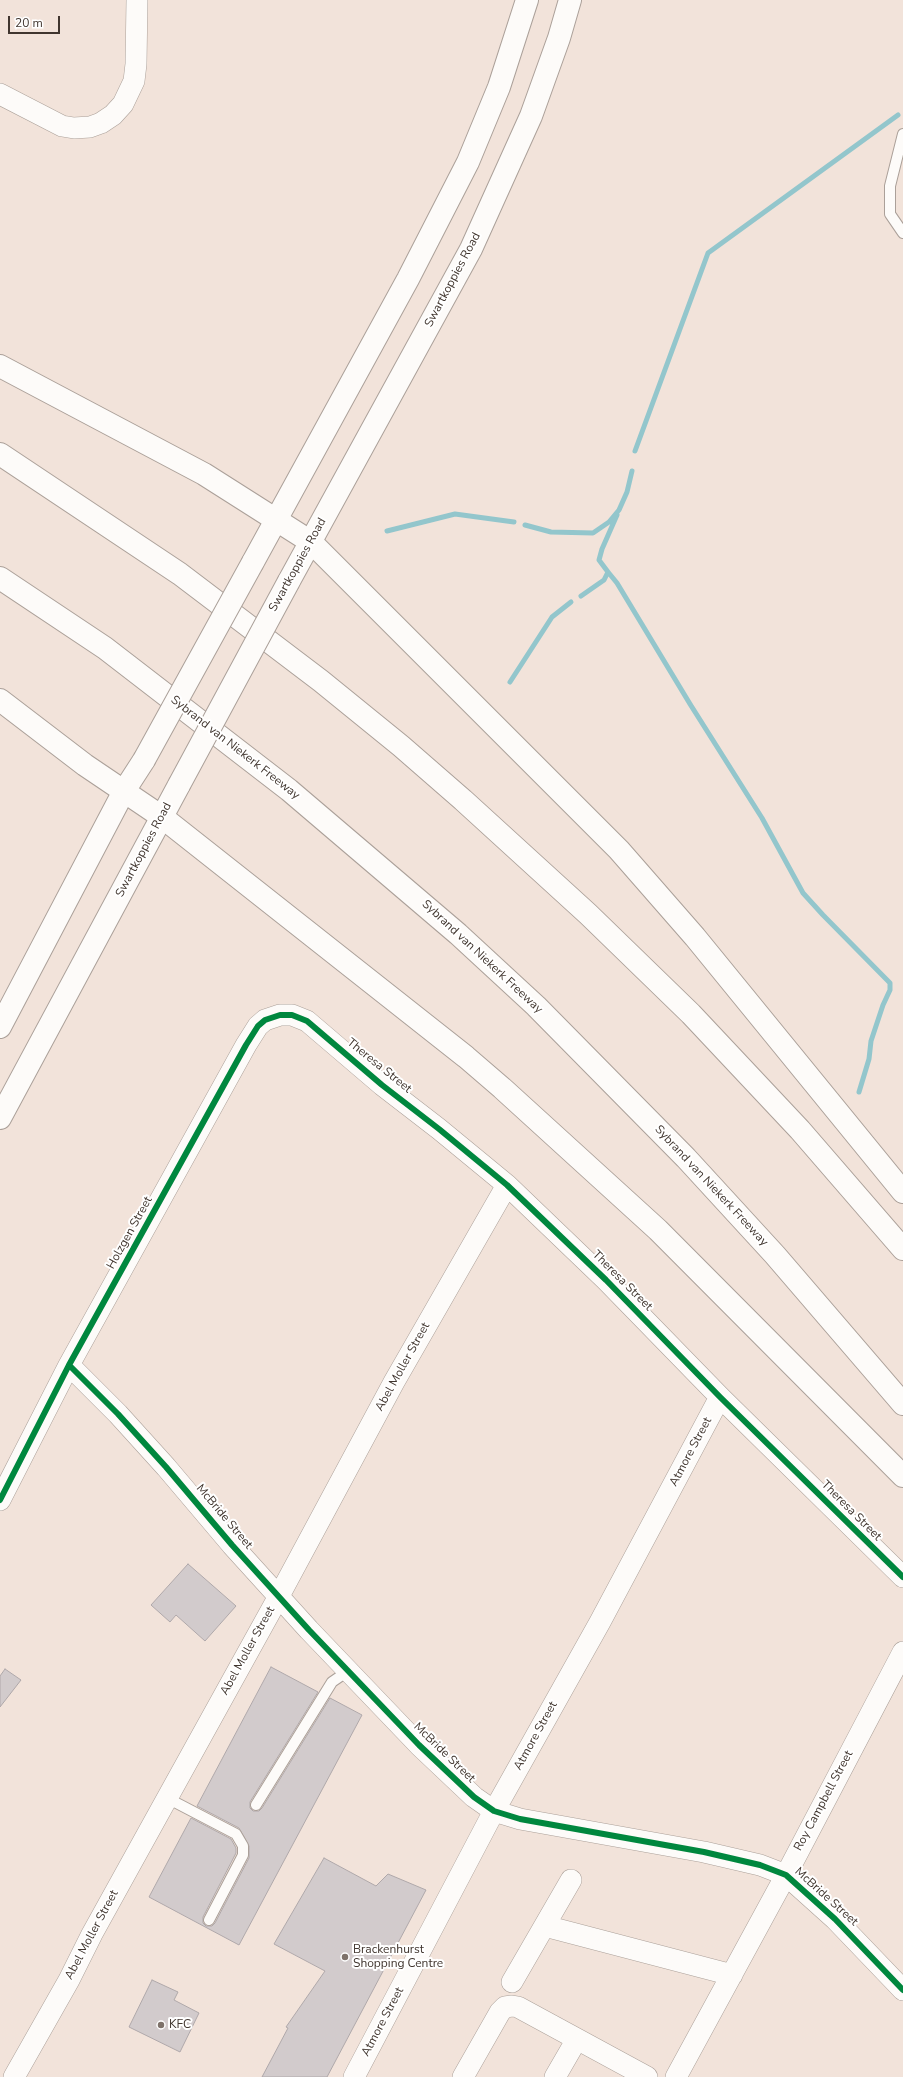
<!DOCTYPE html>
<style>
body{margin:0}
#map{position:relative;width:903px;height:2077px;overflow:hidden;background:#f2e3da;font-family:"Nunito Sans",sans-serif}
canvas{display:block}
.scale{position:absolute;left:8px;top:16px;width:52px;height:18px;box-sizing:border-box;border:2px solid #40352e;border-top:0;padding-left:5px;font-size:12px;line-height:14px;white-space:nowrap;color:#40352e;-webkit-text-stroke:3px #fff;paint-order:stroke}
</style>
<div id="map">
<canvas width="903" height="2077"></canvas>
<div class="scale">20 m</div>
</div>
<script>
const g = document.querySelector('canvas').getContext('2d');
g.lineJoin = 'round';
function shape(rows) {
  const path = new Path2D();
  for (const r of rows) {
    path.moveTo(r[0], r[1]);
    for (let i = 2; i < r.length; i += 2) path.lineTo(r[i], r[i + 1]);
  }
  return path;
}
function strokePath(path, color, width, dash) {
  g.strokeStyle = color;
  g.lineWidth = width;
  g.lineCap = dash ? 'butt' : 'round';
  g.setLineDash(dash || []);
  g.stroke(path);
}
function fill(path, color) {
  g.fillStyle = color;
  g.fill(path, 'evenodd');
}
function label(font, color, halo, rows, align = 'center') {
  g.font = font + ' "Nunito Sans",sans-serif';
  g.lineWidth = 4;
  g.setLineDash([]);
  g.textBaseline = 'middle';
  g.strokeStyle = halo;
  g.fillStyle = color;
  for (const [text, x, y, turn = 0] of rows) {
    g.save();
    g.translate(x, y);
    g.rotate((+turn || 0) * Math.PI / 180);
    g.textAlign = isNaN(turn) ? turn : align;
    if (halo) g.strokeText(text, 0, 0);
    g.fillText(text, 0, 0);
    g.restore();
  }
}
const stream = shape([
 [635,451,708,253,898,115],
 [525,525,551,532,593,533,609,522,619,510,627,492,632,471],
 [387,531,455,514,514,522],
 [608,572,617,583,690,704,762,818,803,893,823,915,890,983,890,990,883,1005,871,1041,869,1059,859,1092],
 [581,596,604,580,608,572,599,560,602,549,617,515],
 [510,682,552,617,571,602]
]);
const building = shape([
 [188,1564,236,1606,205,1641,176,1615,170,1622,151,1605,188,1564],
 [271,1667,318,1692,250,1802,250,1808,253,1811,259,1811,262,1808,330,1698,362,1715,239,1945,149,1897,191,1818,231,1839,236,1848,236,1853,203,1917,203,1923,206,1926,212,1926,215,1923,249,1858,249,1846,239,1828,197,1806,271,1667],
 [5,1669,21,1680,0,1707,0,1676,5,1669],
 [324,1858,376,1886,388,1874,426,1890,327,2077,262,2077,288,2028,286,2027,325,1971,274,1944,324,1858],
 [152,1980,178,1992,174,2000,199,2013,180,2052,129,2027,152,1980]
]);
const lane = shape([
 [903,134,890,186,890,214,903,233],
 [167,1798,236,1834,243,1846,243,1855,209,1920],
 [256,1805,332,1682,348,1671]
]);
const street = shape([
 [0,94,62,126,74,128,90,127,101,123,113,115,123,104,134,81,136,64,137,0],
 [69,1365,118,1414,166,1467,232,1545,309,1630,419,1745,474,1797,494,1811,520,1819,704,1852,760,1865,786,1875,835,1919,903,1990],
 [0,1500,69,1365,246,1045,258,1026,265,1020,280,1015,292,1015,307,1021,382,1085,439,1129,507,1185,606,1280,720,1397,903,1577],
 [545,1926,732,1975],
 [512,1982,571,1880],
 [14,2077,69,1980,92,1934,279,1596,394,1382,507,1185],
 [354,2077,494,1811,600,1622,720,1397],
 [463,2077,500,2012,505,2007,512,2006,518,2007,647,2077],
 [555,2077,577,2039],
 [676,2077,786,1875,903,1652]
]);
const primary = shape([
 [253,562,408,279,468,162,499,87,527,0],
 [289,581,471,249,531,116,559,38,570,0],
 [0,1027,124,791,144,760],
 [0,1118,179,785]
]);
const highway = shape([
 [0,366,204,474,311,542,619,850,695,937,903,1192],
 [0,454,180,574,321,681,401,746,463,800,588,914,691,1014,800,1130,903,1249],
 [0,578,105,648,289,790,458,934,536,1006,686,1158,775,1255,903,1404],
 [0,700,85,765,162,817,466,1057,502,1088,658,1230,903,1476]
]);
const primaryBridge = shape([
 [144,760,253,562],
 [179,785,289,581]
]);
const cycleway = shape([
 [69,1365,118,1414,166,1467,232,1545,309,1630,419,1745,474,1797,494,1811,520,1819,704,1852,760,1865,786,1875,835,1919,903,1990],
 [0,1500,69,1365,246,1045,258,1026,265,1020,280,1015,292,1015,307,1021,382,1085,439,1129,507,1185,606,1280,720,1397,903,1577]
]);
const markers = [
 [345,1957,4,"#7e726a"],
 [161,2025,4,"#7e726a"]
];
const streetNames = [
 ["Swartkoppies Road",453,280,-62],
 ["Swartkoppies Road",298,565,-61],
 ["Sybrand van Niekerk Freeway",235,748,38],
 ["Swartkoppies Road",144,850,-62],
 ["Sybrand van Niekerk Freeway",482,957,43],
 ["Theresa Street",379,1066,39],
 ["Sybrand van Niekerk Freeway",711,1186,47],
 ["Holzgen Street",130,1233,-61],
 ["Theresa Street",622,1281,45],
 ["Abel Moller Street",403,1367,-61],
 ["Atmore Street",691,1452,-62],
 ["Theresa Street",851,1511,45],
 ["McBride Street",224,1517,50],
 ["Abel Moller Street",248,1651,-61],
 ["Atmore Street",536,1736,-61],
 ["McBride Street",444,1753,44],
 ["Roy Campbell Street",824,1801,-62],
 ["McBride Street",826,1897,42],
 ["Abel Moller Street",92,1935,-62],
 ["Atmore Street",383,2022,-62]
];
const poiNames = [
 ["Brackenhurst",353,1950],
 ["Shopping Centre",353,1964],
 ["KFC",169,2025]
];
strokePath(stream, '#93c6cc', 5);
fill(building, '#d2cbcc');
strokePath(building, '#afa8aa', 1);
strokePath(lane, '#aba099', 12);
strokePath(street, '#aba099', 22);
strokePath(primary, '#aba099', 24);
strokePath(highway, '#aba099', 24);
strokePath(lane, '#fdfbf9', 10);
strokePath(street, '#fdfbf9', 21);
strokePath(primary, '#fdfbf9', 22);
strokePath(highway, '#fdfbf9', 22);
strokePath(primaryBridge, '#aba099', 24, []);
strokePath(primaryBridge, '#fdfbf9', 22);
strokePath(cycleway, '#00873e', 6);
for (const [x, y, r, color] of markers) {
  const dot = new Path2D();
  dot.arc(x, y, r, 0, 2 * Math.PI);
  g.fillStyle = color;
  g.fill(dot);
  strokePath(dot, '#fff', 1.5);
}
label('12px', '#40352e', '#fff', streetNames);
label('12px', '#40352e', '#fff', poiNames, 'left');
</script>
